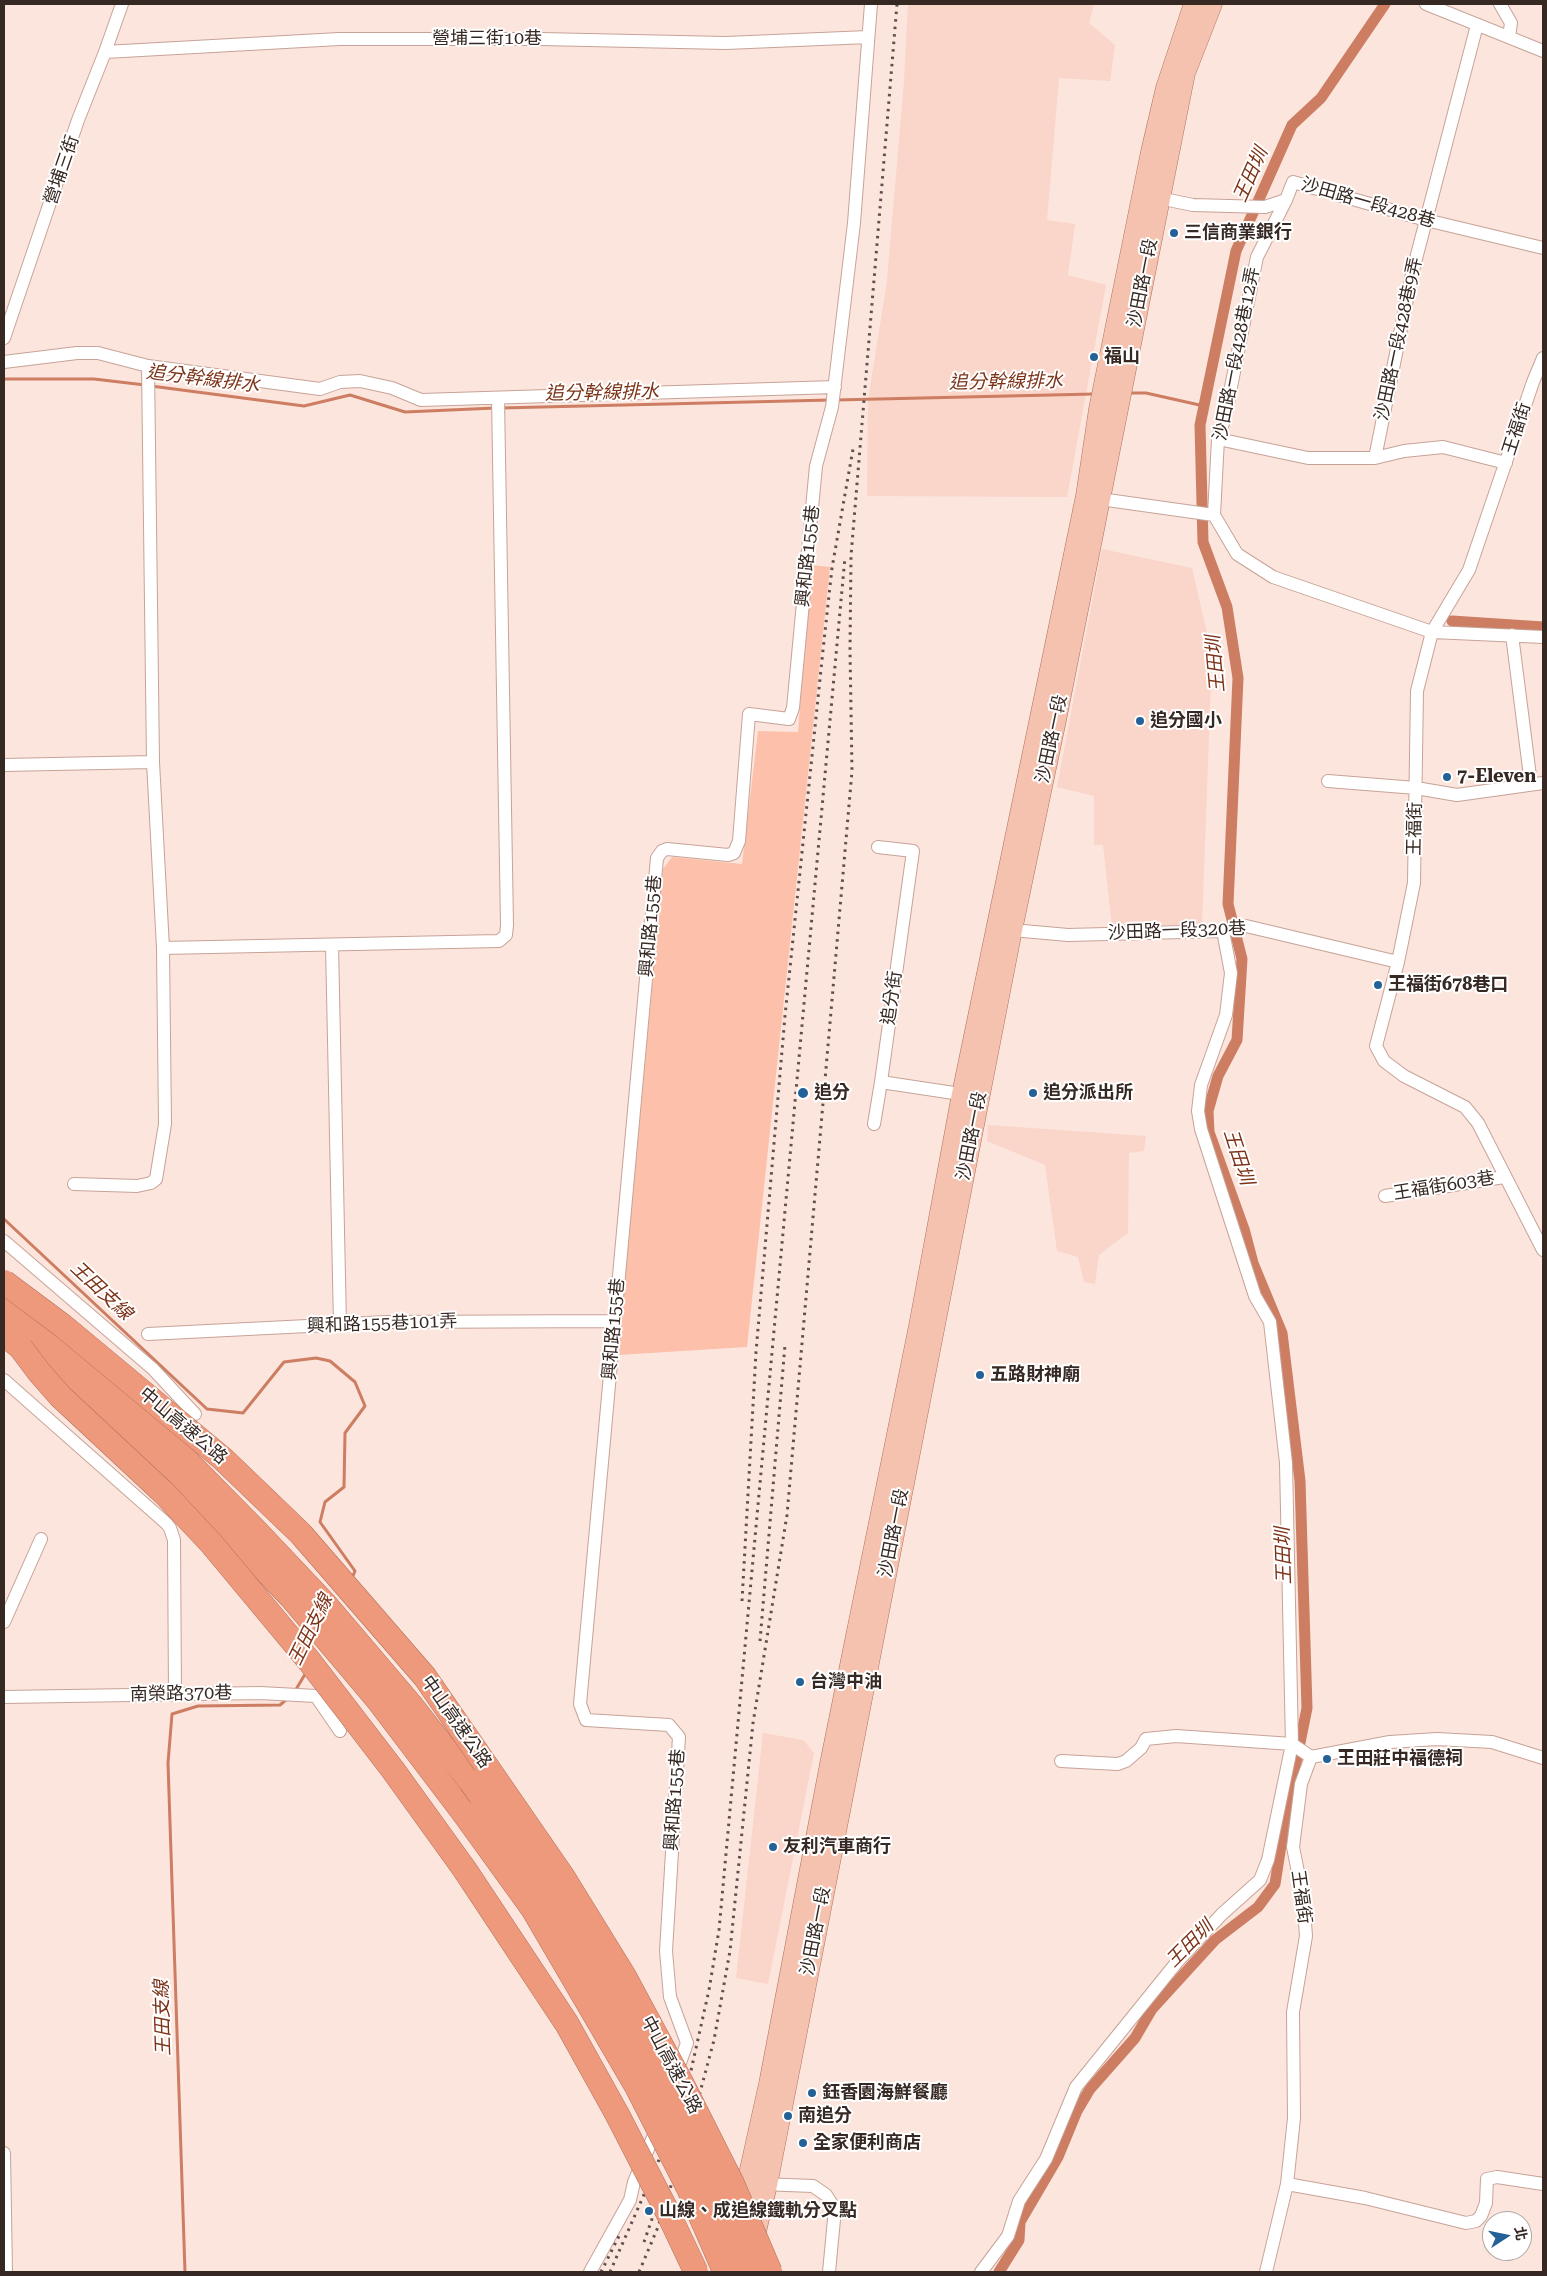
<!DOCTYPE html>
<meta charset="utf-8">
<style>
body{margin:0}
#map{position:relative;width:1547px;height:2276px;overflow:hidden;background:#fce5dd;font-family:"Roboto Serif","Noto Sans TC",serif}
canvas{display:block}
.frame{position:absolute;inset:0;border:5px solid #362823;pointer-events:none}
.north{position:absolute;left:1482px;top:2211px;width:50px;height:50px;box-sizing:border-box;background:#fff;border:1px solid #afa9a7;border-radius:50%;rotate:79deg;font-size:14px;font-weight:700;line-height:20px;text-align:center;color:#362823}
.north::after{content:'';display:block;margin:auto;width:18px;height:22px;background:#236197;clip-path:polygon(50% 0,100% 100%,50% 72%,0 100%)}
</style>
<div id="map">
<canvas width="1547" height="2276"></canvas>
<div class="frame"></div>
<div class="north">北</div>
</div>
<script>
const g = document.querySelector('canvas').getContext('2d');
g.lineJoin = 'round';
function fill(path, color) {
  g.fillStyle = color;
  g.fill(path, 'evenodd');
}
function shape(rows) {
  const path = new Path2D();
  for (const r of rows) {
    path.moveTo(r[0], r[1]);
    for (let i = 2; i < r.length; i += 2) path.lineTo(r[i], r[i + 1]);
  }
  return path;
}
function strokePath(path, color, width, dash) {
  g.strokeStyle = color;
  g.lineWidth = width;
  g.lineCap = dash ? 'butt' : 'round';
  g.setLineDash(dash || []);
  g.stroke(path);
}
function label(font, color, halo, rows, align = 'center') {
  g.font = font + ' "Roboto Serif","Noto Sans TC",serif';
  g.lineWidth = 4;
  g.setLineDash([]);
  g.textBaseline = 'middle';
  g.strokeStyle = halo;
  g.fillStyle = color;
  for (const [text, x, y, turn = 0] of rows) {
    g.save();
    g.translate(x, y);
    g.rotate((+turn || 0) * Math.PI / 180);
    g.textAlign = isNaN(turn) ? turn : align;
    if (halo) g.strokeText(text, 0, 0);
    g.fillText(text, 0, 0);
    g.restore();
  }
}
const built = shape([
 [908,4,1094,4,1089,23,1115,45,1110,81,1059,78,1047,220,1075,224,1068,275,1106,285,1067,497,867,496,868,400,887,281,904,81],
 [1102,549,1192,568,1212,655,1202,924,1112,927,1103,845,1094,845,1094,796,1057,787],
 [988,1125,1146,1136,1144,1151,1129,1153,1128,1233,1099,1255,1095,1284,1084,1282,1078,1257,1057,1251,1045,1165,987,1141],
 [763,1733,803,1740,814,1753,768,1984,736,1978]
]);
const green = shape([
 [811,565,830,567,747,1347,618,1355,663,869,672,857,742,864,758,731,798,732]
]);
const stream = shape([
 [4,379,94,379,145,385],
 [151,386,304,406,350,395,405,412,495,408],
 [1128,393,1146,393,1204,406],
 [836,400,1094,394],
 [501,408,830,400],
 [4,1219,207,1409,243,1413,284,1362,316,1358,330,1361,355,1382,365,1406,345,1433,344,1487,325,1502,320,1522,355,1571,352,1578],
 [295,1691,307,1671],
 [185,2272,168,1763,172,1714,198,1706,280,1705,287,1699]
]);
const canal = shape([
 [1452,621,1543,627],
 [999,2272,1019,2240,1020,2222,1058,2157,1077,2111,1090,2089,1135,2038,1152,2009,1215,1940,1258,1907,1275,1884,1287,1807,1307,1708,1300,1481,1282,1333,1253,1263,1244,1229,1209,1132,1208,1111,1218,1076,1237,1040,1242,959,1228,904,1238,678,1227,607,1203,542,1200,425,1236,251,1292,125,1321,98,1385,4]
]);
const minor = shape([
 [1426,4,1543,51],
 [1500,4,1511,23,1509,37],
 [105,52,339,39,541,39,726,43,868,37],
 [1154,197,1193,205,1265,207,1286,200,1293,182,1426,220,1543,248],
 [4,338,78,120,105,52,122,4],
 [1543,358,1533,382,1469,570,1432,632,1417,691,1414,883,1398,962,1376,1046,1384,1061,1404,1076,1465,1107,1478,1123,1543,1250],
 [4,362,77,353,98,353,148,366,320,389,340,382,360,381,392,388,421,400,835,387],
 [1218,439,1308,458,1375,458,1404,451,1443,447,1506,463],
 [1375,458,1412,274,1477,25],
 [1093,498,1214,515,1237,554,1273,577,1432,632,1543,637],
 [1214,515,1218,439,1225,417,1257,257,1286,200],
 [1512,635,1531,784],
 [4,765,153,762],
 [1328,781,1416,788,1457,795,1543,783],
 [878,847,913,851,881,1082,967,1095],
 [1012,930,1068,935,1223,931,1246,926,1398,962],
 [332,945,340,1325],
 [163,948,499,941,506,935,507,925,498,398],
 [874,1124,881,1082],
 [74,1184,137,1186,151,1183,156,1179,165,1124,163,948,153,762,148,366],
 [1385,1196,1504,1177],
 [4,1241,153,1369,195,1414],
 [148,1334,387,1322,615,1321],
 [4,1380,166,1523,170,1528,174,1540,175,1694],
 [4,1622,41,1539],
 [4,1697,260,1693,316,1696,340,1731],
 [1311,1757,1390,1742,1437,1739,1492,1742,1543,1758],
 [1061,1761,1118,1764,1126,1761,1141,1748,1146,1739,1176,1736,1292,1744,1311,1757],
 [676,2074,687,2043,670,1997,666,1951,679,1737,669,1725,586,1720,580,1704,657,858,662,851,667,849,728,855,734,853,739,841,749,714,789,719,793,708,816,466,832,407,854,223,871,4],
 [4,2153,6,2272],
 [761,2184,813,2186,826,2195,835,2209,829,2272],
 [1287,2184,1365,2198,1466,2223,1476,2221,1481,2216,1486,2203,1487,2179,1497,2177,1543,2184],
 [590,2272,630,2200,634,2182,657,2128],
 [981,2272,1008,2236,1019,2201,1046,2159,1076,2087,1177,1962,1222,1914,1260,1880,1268,1860,1292,1744,1286,1463,1270,1322,1255,1296,1201,1129,1198,1111,1201,1085,1226,1015,1231,973,1223,931],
 [1266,2272,1287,2184,1294,2118,1293,2012,1306,1936,1303,1897,1293,1847,1301,1784,1311,1757]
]);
const primary = shape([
 [741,2210,769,2084,831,1759,919,1326,962,1094,1086,496,1099,409,1151,152,1166,88,1194,4],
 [753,2244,767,2185,1012,930,1056,720,1185,73,1212,4]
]);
const motorway = shape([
 [4,1305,85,1373,183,1457,256,1531,325,1604,410,1704,471,1782],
 [4,1334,114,1423,200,1502,291,1597,378,1700,463,1812]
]);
const rail = shape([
 [742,1601,756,1352,785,1016,823,650,832,568,853,449],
 [760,1641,785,1345],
 [644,2242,661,2193],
 [601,2272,620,2234],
 [610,2272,657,2165,690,2075,709,1990,719,1930,845,557],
 [639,2272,658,2227,698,2100,714,2040,730,1951,753,1723,787,1515,852,771,850,650,851,556,897,4]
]);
const motorwayBridge = shape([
 [4,1282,63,1326,223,1459,301,1534,425,1677,563,1877,624,1976,681,2082,732,2183,770,2272],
 [21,1348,39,1372,60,1396,164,1493,211,1543,310,1662,393,1770,465,1870,567,2024,617,2114,669,2215,696,2272],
 [471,1782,554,1901,634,2039,684,2134,747,2272],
 [463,1812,533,1909,637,2087,689,2189,725,2272]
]);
const markers = [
 [1174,233,5,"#236197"],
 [1094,357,5,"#236197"],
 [1140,721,5,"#236197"],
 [1447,777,5,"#236197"],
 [1378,985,5,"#236197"],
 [803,1093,6,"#236197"],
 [1033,1093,5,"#236197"],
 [980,1375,5,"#236197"],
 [800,1682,5,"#236197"],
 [1327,1759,5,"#236197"],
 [773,1847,5,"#236197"],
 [812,2093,5,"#236197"],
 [788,2116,5,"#236197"],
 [803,2143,5,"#236197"],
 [649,2211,5,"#236197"]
];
const streetNames = [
 ["營埔三街10巷",487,39],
 ["營埔三街",62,170,-71],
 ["沙田路一段428巷",1368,203,16],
 ["沙田路一段",1143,283,-79],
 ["沙田路一段428巷9弄",1399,339,-78],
 ["沙田路一段428巷12弄",1237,354,-79],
 ["王福街",1517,429,-72],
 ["興和路155巷",808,556,-84],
 ["沙田路一段",1052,739,-78],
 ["王福街",1415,829,-89],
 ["興和路155巷",651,926,-85],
 ["沙田路一段320巷",1177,931,-2],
 ["追分街",892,998,-82],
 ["沙田路一段",972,1136,-79],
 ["王福街603巷",1444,1186,-9],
 ["興和路155巷101弄",382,1324,-2],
 ["興和路155巷",614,1329,-85],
 ["中山高速公路",183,1426,40],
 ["沙田路一段",894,1533,-79],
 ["南榮路370巷",181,1694,-1],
 ["中山高速公路",456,1722,55],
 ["興和路155巷",675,1800,-86],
 ["王福街",1301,1897,82],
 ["沙田路一段",816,1931,-79],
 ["中山高速公路",671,2065,62]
];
const poiNames = [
 ["三信商業銀行",1184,233],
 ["福山",1104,357],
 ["追分國小",1150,721],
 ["7-Eleven",1457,777],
 ["王福街678巷口",1388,985],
 ["追分",814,1093],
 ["追分派出所",1043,1093],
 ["五路財神廟",990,1375],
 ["台灣中油",810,1682],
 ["王田莊中福德祠",1337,1759],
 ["友利汽車商行",783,1847],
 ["鈺香園海鮮餐廳",822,2093],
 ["南追分",798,2116],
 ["全家便利商店",813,2143],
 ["山線、成追線鐵軌分叉點",659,2211]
];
const waterNames = [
 ["王田圳",1251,175,-66],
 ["追分幹線排水",203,379,7],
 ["追分幹線排水",1006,382,-1],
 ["追分幹線排水",602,393,-1],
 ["王田圳",1216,664,-95],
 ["王田圳",1238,1157,72],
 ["王田支線",101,1291,43],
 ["王田圳",1284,1556,-92],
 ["王田支線",311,1630,-64],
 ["王田圳",1190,1944,-45],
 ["王田支線",163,2018,-92]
];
fill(built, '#fad5c9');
fill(green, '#fdc0ab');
strokePath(stream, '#cd7d62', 3);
strokePath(canal, '#cd7d62', 11);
strokePath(minor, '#c7a397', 14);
strokePath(primary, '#ae715d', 21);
strokePath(motorway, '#ae715d', 25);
strokePath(minor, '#fff', 12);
strokePath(primary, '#f5c2b0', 20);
strokePath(motorway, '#ef997c', 24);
strokePath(rail, '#60504b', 3, [2.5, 5]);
strokePath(motorwayBridge, '#ae715d', 25, []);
strokePath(motorwayBridge, '#ef997c', 24);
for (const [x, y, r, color] of markers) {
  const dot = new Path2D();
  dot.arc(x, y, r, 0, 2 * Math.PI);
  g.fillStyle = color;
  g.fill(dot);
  strokePath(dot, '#fff', 2);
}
label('18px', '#362823', '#fff', streetNames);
label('bold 18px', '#362823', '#fff', poiNames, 'left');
label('italic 19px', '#7c3318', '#fff', waterNames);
</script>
